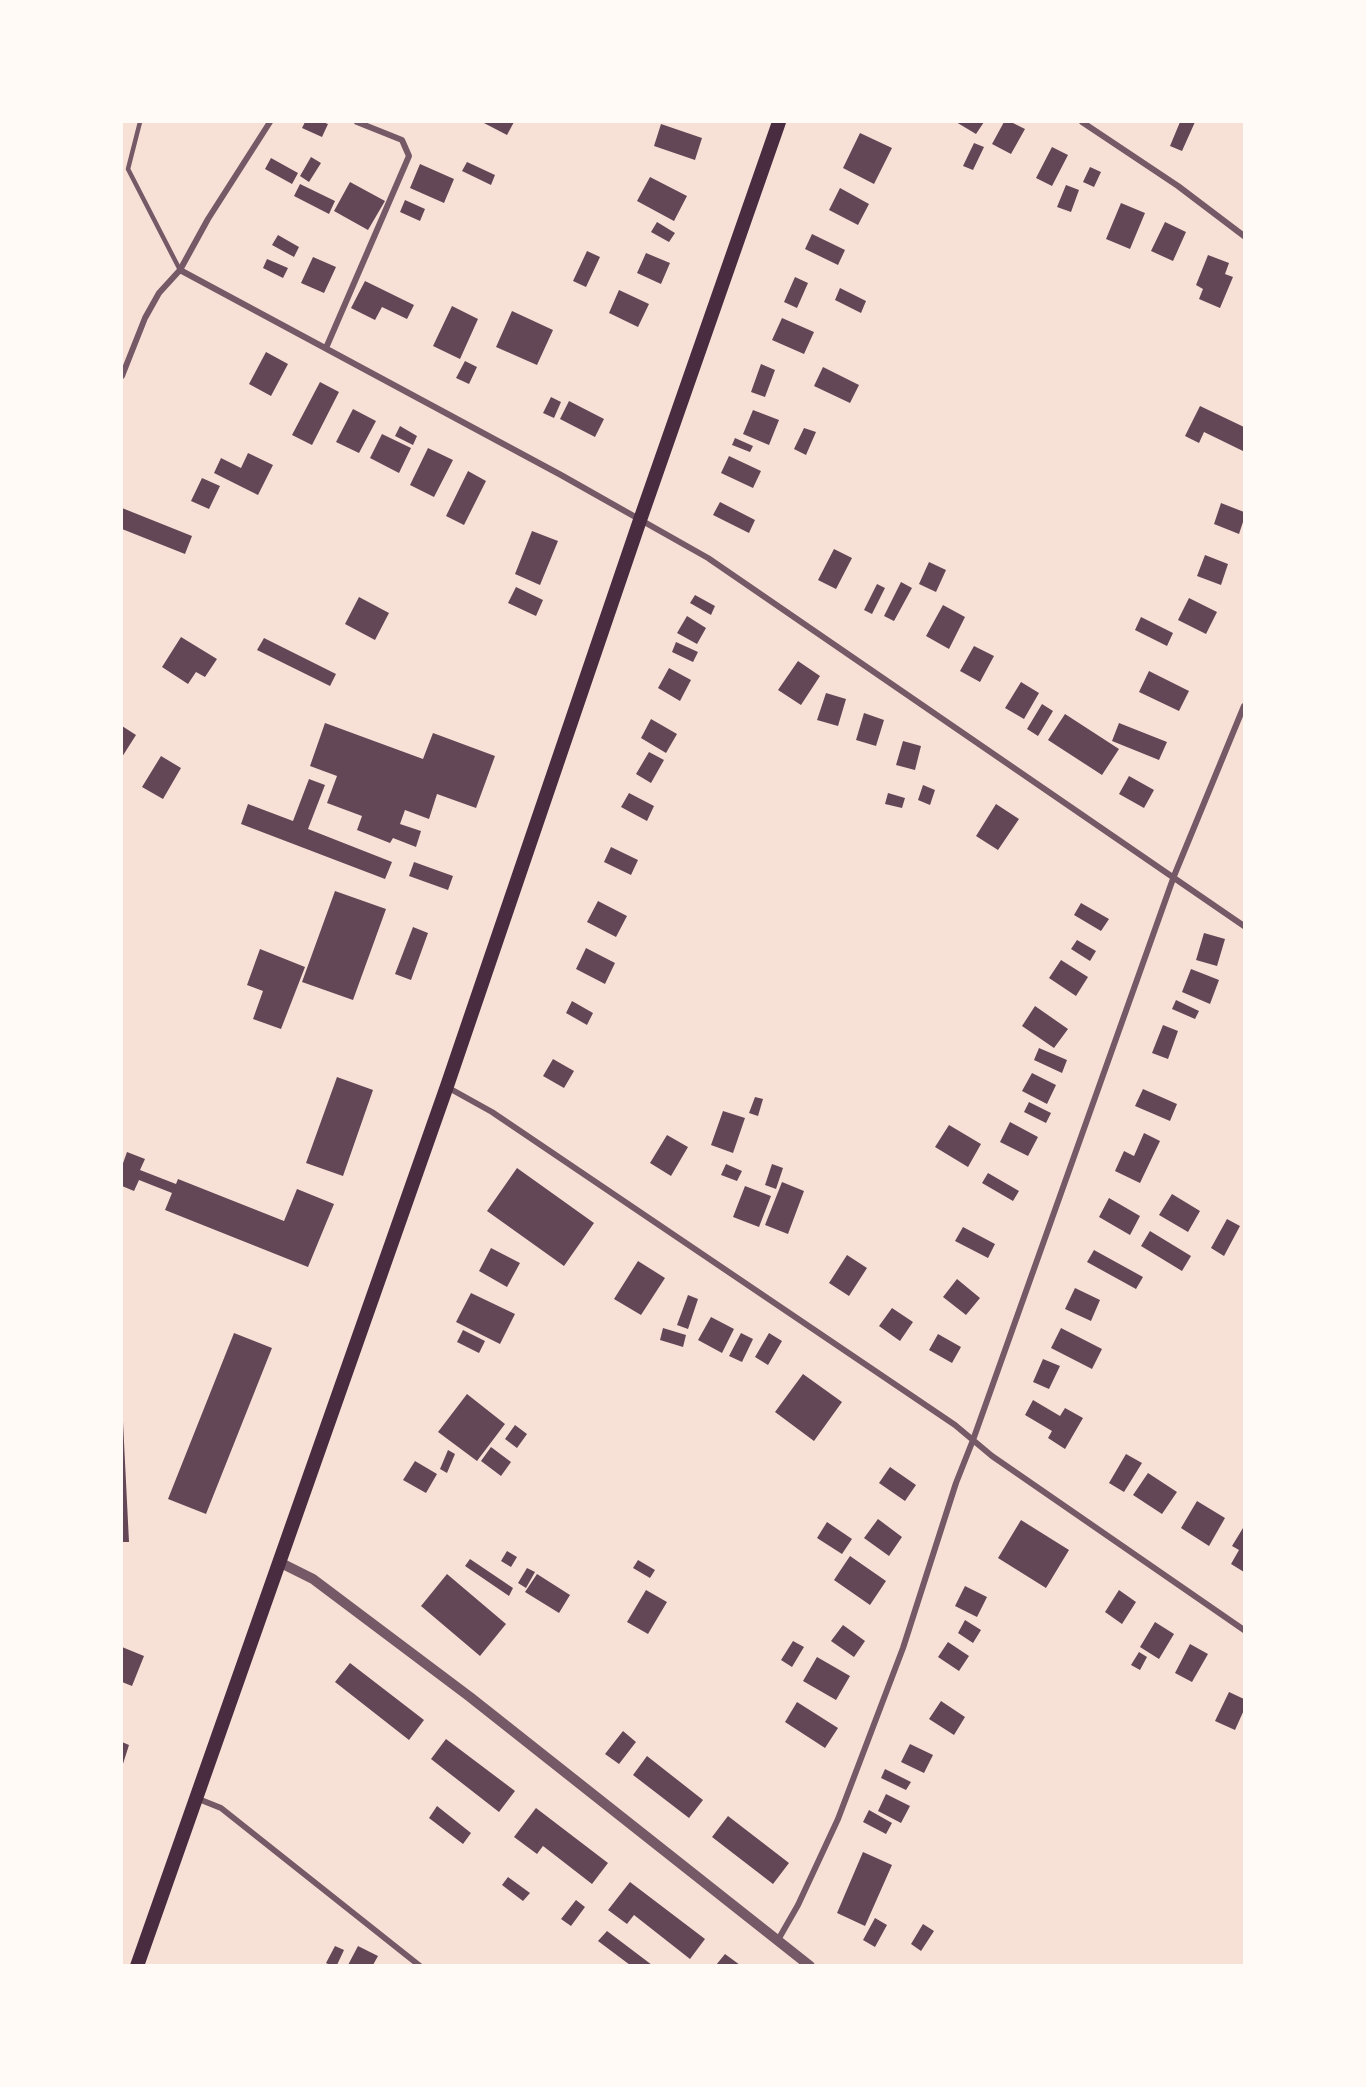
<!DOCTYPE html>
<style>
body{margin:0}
#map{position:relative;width:1366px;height:2087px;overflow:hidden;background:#f7e1d7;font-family:"Libre Baskerville",serif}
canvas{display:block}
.frame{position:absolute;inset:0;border:123px solid #fffaf5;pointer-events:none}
</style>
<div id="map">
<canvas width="1366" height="2087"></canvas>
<div class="frame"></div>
</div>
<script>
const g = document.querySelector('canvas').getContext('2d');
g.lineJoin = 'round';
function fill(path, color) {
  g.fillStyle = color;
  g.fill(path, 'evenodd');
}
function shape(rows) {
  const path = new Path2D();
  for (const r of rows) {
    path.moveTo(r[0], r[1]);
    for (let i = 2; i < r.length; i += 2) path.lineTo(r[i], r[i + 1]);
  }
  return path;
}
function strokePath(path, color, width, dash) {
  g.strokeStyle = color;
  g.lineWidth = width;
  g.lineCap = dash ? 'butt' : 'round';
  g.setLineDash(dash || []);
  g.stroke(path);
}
const building = shape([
 [305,122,323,122,328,124,322,137,302,128],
 [482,122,514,122,507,135],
 [956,122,984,122,976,134],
 [1004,122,1011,122,1025,129,1011,154,992,144],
 [1180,122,1195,122,1182,151,1170,146],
 [661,124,702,138,695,160,654,146],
 [860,133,892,148,874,184,843,168],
 [974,143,984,147,973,170,963,166],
 [1052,147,1068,155,1052,186,1036,178],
 [311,157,321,163,309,182,300,176],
 [271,158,298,173,292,184,265,169],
 [467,162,495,175,491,185,462,171],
 [420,164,454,179,444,203,410,188],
 [1090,167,1101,172,1094,187,1083,182],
 [650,177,687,196,674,221,637,201],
 [350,182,385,201,368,230,334,211],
 [300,184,335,201,329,214,294,196],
 [1066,185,1079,190,1071,212,1057,207],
 [840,188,869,204,858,225,829,210],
 [405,200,425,209,420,221,400,212],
 [1121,203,1145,213,1130,249,1106,239],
 [657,222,675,233,669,242,651,232],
 [1165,222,1186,232,1173,261,1151,251],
 [812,234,845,250,838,265,805,249],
 [278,235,299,247,294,257,272,245],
 [587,251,600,257,586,287,573,281],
 [646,253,670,263,661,284,637,273],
 [1208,255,1229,263,1225,274,1233,277,1220,308,1199,299,1203,289,1196,285],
 [313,257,336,267,324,293,301,283],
 [267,259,288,268,283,278,263,268],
 [795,277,808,283,797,308,784,302],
 [365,281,414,305,407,319,382,307,375,320,351,308],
 [840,288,866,301,861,313,835,300],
 [619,290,649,304,638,327,609,313],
 [452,306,478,319,460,359,433,346],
 [512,311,553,330,537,365,496,347],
 [782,318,814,332,804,354,772,340],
 [266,352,288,364,271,396,249,384],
 [465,361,477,367,469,384,456,378],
 [761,364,775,370,765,397,751,392],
 [823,367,859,385,850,403,814,386],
 [320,382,339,392,312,445,292,435],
 [551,397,561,402,554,418,543,413],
 [569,401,604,419,595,437,560,419],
 [1200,406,1244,427,1244,447,1243,451,1204,432,1199,443,1185,436],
 [353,409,376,421,359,453,336,442],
 [753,410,779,420,769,445,743,434],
 [400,426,417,436,413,445,395,436],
 [804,428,816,432,806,455,794,449],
 [382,434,411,448,399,473,370,458],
 [735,438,753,446,750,452,732,445],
 [428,448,453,460,434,497,410,485],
 [248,453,273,465,258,495,214,473,221,458,241,468],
 [729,456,761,471,753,488,721,473],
 [468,471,486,481,464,525,446,516],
 [202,478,220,486,209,509,191,501],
 [720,502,755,520,749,533,713,515],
 [1221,503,1244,512,1244,519,1239,534,1214,524],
 [122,508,192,536,185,554,122,529],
 [532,531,558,541,540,585,515,574],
 [834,549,852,558,836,589,818,580],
 [1205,555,1228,564,1221,585,1197,576],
 [929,562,946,570,936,592,919,584],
 [901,582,912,588,894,621,884,616],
 [877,584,885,588,872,614,864,610],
 [516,587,543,600,536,616,508,603],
 [695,595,715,606,711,615,690,603],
 [359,597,389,613,375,640,345,624],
 [1189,598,1217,612,1206,634,1178,620],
 [943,605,965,617,949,649,926,636],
 [687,616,706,628,697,644,677,633],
 [1141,617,1173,633,1167,646,1135,630],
 [181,637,217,659,205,677,196,672,188,684,162,667],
 [264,638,336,674,330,686,257,650],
 [676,642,698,652,693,662,672,652],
 [974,646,994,656,980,682,960,671],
 [798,661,820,676,801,705,778,690],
 [669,668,691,680,680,701,658,688],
 [1149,671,1189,691,1179,711,1139,692],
 [1021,682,1039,693,1024,719,1005,708],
 [826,693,846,699,838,726,817,720],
 [1042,704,1053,711,1038,736,1027,729],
 [864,713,884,720,876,746,856,740],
 [1065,714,1119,749,1102,775,1048,740],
 [651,719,677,734,666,753,641,738],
 [325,723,423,759,433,733,495,756,476,808,437,794,429,819,405,810,400,824,421,831,416,847,393,838,390,843,357,830,362,816,327,803,337,776,310,766],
 [1119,723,1167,742,1159,760,1112,741],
 [122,726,136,735,122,757],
 [903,741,921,746,915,770,896,765],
 [649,752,664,760,651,783,636,774],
 [161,756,181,768,163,799,142,787],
 [1129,776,1154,790,1144,808,1119,794],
 [309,779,325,785,308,829,392,862,385,879,241,824,248,804,293,821],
 [923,785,935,790,930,805,918,800],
 [629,793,654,806,647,821,621,807],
 [888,793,905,798,902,808,885,804],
 [996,804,1019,819,998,850,976,836],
 [611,847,638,860,631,875,604,862],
 [414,862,453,876,448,890,409,876],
 [335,891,386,909,353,1000,302,982],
 [598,901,627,916,616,937,587,922],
 [1081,903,1109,919,1101,931,1074,915],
 [413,927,428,933,411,980,395,974],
 [1204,933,1225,939,1217,966,1196,960],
 [1077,940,1096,951,1090,961,1071,949],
 [586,948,615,963,605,984,576,969],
 [260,949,305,967,281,1029,253,1019,263,991,247,985],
 [1061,960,1088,977,1076,996,1049,978],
 [1191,969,1219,980,1210,1004,1182,992],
 [1176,1000,1199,1011,1195,1019,1172,1009],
 [572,1001,593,1013,587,1025,566,1013],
 [1035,1006,1068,1029,1054,1048,1022,1026],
 [1163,1025,1178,1031,1168,1059,1152,1053],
 [1039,1048,1067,1060,1062,1073,1034,1060],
 [553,1059,574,1071,564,1088,543,1076],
 [1032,1073,1056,1085,1047,1104,1022,1091],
 [337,1077,373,1090,343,1176,306,1163],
 [1143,1089,1177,1104,1170,1121,1135,1106],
 [755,1097,763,1099,758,1116,749,1113],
 [1029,1102,1051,1113,1046,1123,1024,1112],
 [723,1111,745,1118,733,1153,711,1145],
 [1010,1122,1038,1137,1028,1156,1000,1142],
 [949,1125,981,1144,968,1167,935,1147],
 [1144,1133,1160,1141,1140,1183,1115,1171,1124,1151,1134,1156],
 [667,1135,688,1147,671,1176,650,1163],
 [127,1152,145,1159,140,1170,176,1184,178,1179,284,1221,297,1189,334,1204,308,1267,165,1210,172,1193,139,1180,134,1191,122,1186,122,1166],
 [726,1164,742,1171,737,1181,721,1175],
 [772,1164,783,1168,776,1189,765,1185],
 [517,1168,594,1223,564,1266,487,1211],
 [988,1173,1019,1191,1013,1201,982,1183],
 [782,1182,804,1191,788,1234,765,1225],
 [745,1186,771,1196,759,1227,733,1217],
 [1172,1194,1200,1211,1188,1232,1159,1215],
 [1109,1198,1140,1216,1130,1235,1099,1217],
 [1227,1219,1240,1226,1224,1256,1211,1248],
 [963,1227,995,1244,988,1258,955,1241],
 [1150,1231,1191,1256,1182,1271,1141,1246],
 [491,1248,520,1263,507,1287,479,1271],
 [1094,1250,1143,1277,1136,1289,1087,1262],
 [847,1255,867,1268,849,1296,829,1283],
 [638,1261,665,1278,641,1315,614,1299],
 [957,1279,980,1298,966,1315,943,1297],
 [1075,1288,1100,1300,1091,1321,1065,1309],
 [471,1293,515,1314,500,1344,456,1322],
 [688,1295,698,1299,688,1329,677,1325],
 [892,1308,913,1322,900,1341,879,1326],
 [711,1317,734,1329,722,1353,698,1340],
 [663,1328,686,1335,683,1347,660,1340],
 [1061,1328,1102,1349,1092,1369,1051,1348],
 [463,1330,485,1341,479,1353,457,1342],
 [234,1333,272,1348,206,1514,168,1499],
 [741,1333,753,1339,742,1362,729,1356],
 [769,1333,782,1341,768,1365,755,1357],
 [938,1334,961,1347,952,1363,929,1350],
 [1043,1359,1060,1366,1049,1389,1033,1382],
 [803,1374,842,1402,814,1441,775,1412],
 [467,1394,505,1424,477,1461,438,1432],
 [1033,1400,1060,1416,1065,1408,1083,1418,1065,1449,1048,1438,1052,1431,1025,1415],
 [122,1422,123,1422,129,1542,122,1542],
 [515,1425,527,1434,517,1448,505,1439],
 [491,1447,511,1462,501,1476,481,1461],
 [448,1450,455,1454,447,1473,440,1469],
 [1126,1454,1142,1463,1124,1492,1109,1483],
 [415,1461,437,1474,426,1493,403,1480],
 [890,1467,916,1485,905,1501,879,1483],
 [1148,1473,1177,1492,1162,1514,1133,1495],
 [1197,1501,1225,1518,1209,1546,1181,1528],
 [878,1519,902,1537,889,1556,864,1538],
 [1021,1520,1069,1550,1046,1588,998,1558],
 [827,1522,852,1539,842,1554,817,1538],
 [1243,1528,1244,1529,1244,1572,1231,1564,1239,1550,1232,1546],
 [507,1551,517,1557,511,1567,501,1561],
 [850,1556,886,1581,870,1605,834,1580],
 [470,1559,513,1588,509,1596,465,1566],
 [638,1560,655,1570,650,1578,633,1568],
 [527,1568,535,1572,526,1588,518,1583],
 [447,1574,506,1624,480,1656,421,1606],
 [537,1574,570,1595,559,1613,525,1592],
 [965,1586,987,1597,977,1617,955,1606],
 [646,1590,667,1602,648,1634,627,1622],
 [1119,1590,1136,1602,1122,1624,1105,1612],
 [965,1620,981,1630,973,1643,958,1633],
 [1155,1622,1174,1634,1159,1659,1140,1647],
 [843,1625,865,1641,854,1657,831,1641],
 [793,1641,804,1647,792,1667,781,1660],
 [948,1642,969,1656,959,1671,938,1657],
 [1190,1644,1208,1654,1192,1682,1175,1673],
 [122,1647,144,1656,132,1686,122,1682],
 [1139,1652,1147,1657,1140,1670,1131,1665],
 [817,1657,850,1676,836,1700,803,1681],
 [350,1663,424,1720,409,1740,335,1682],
 [1229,1692,1244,1699,1244,1710,1235,1730,1215,1721],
 [941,1701,965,1717,954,1735,929,1719],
 [797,1702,838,1728,825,1748,785,1722],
 [623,1731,636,1742,619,1764,605,1754],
 [446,1739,515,1791,499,1812,431,1759],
 [122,1742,129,1745,122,1767],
 [910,1744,933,1755,924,1773,901,1762],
 [647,1756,703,1800,689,1818,633,1775],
 [885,1769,911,1782,906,1790,881,1778],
 [886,1794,910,1806,901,1823,878,1811],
 [437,1806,471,1833,463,1844,429,1818],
 [536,1808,608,1863,592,1884,543,1846,537,1854,514,1837],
 [869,1810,892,1823,886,1834,863,1822],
 [728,1816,789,1863,773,1884,712,1837],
 [863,1852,892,1865,865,1926,837,1913],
 [508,1877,530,1893,523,1901,502,1885],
 [630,1882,705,1939,690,1959,634,1915,627,1924,608,1910],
 [576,1900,585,1907,571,1926,561,1919],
 [875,1918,887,1925,875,1947,863,1940],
 [923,1924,934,1931,921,1951,911,1944],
 [607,1931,652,1965,630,1965,598,1941],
 [335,1946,344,1950,337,1965,330,1965,326,1963],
 [358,1946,378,1956,373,1965,348,1965],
 [725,1954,740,1965,716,1965]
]);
const service = shape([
 [140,122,128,169,180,270]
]);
const minor = shape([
 [1082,122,1178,186,1244,236],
 [180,270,561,475,708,558,1244,926],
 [326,348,409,156,402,140,357,122],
 [122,376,145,318,159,293,180,270,208,219,270,122],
 [447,1087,492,1112,955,1425,992,1456,1244,1630],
 [196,1798,221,1808,420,1966],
 [778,1940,798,1905,838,1819,903,1648,956,1483,973,1440,1174,876,1244,706]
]);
const tertiary = shape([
 [279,1562,313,1579,470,1697,810,1966]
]);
const primary = shape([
 [137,1966,447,1086,640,520,779,122]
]);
fill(building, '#644757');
strokePath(service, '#755966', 4.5);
strokePath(minor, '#755966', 6);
strokePath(tertiary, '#755966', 10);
strokePath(primary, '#4a2c40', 14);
</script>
